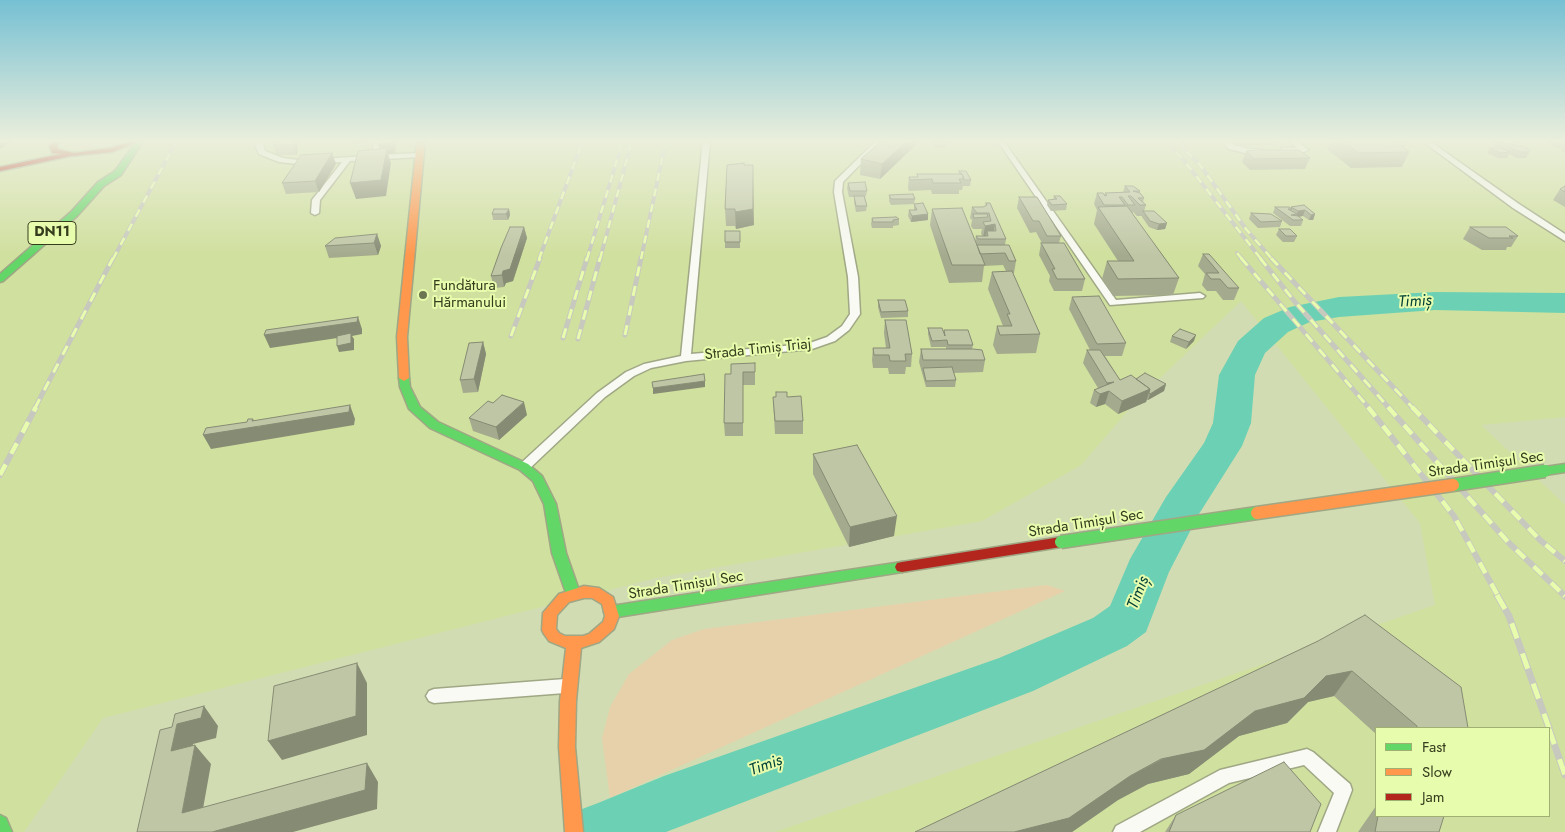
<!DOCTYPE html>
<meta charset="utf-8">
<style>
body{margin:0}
#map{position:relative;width:1565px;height:832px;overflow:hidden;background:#d2dcb2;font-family:Jost,sans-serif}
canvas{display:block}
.legend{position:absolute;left:1375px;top:727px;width:175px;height:90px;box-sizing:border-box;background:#e8fcad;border:1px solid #a0b073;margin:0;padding:6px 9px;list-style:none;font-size:15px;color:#353d1d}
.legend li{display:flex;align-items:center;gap:10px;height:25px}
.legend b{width:25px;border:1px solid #a0b073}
</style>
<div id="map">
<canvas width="1565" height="832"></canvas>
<ul class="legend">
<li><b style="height:6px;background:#63d668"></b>Fast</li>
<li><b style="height:6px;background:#ff974d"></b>Slow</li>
<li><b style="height:6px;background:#b3261e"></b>Jam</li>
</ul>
</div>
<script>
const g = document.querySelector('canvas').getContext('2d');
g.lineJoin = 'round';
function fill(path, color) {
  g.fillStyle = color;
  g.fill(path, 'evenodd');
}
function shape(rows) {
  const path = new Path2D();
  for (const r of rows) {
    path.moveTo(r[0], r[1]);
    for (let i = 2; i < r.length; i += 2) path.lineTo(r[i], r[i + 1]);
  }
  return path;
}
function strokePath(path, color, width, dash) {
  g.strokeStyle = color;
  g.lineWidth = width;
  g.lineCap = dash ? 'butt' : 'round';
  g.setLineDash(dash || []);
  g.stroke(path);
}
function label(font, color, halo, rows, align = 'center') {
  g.font = font + ' Jost,sans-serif';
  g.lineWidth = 4;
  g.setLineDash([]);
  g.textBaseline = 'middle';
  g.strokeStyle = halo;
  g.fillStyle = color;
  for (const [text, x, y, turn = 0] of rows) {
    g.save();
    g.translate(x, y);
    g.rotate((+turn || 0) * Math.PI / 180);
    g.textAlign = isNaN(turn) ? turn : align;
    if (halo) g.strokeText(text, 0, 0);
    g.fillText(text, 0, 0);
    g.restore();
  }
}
const built = shape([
 [0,140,1565,140,1565,417,1481,425,1565,505,1565,832,775,832,1435,605,1420,523,1241,301,1139,398,1081,465,982,521,656,578,103,718,24,832,0,832],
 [1376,728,1549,728,1549,816,1376,816]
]);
const green = shape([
 [73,140,125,140,109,146,80,149,70,146],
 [1047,585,1065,591,610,798,602,738,610,707,629,674,672,640,704,629]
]);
const river = shape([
 [1435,292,1565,293,1565,313,1435,310,1339,317,1310,322,1288,332,1265,353,1255,375,1251,423,1242,446,1199,514,1169,572,1146,632,1127,646,1033,691,666,832,569,832,577,811,598,803,664,776,999,658,1093,618,1110,606,1130,559,1166,497,1204,443,1213,423,1219,375,1238,341,1264,318,1290,307,1339,297,1435,292]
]);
const lane = shape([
 [258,140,265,140,263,145,265,151,283,158,298,160,371,156,375,140,382,140,378,155,420,153,424,155,420,157,350,161,320,200,319,213,315,215,311,213,312,200,342,162,298,164,279,162,259,154,255,145,258,140],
 [703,140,710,140,691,354,807,344,827,337,842,326,850,314,848,277,834,192,835,181,877,140,884,140,843,182,842,192,858,277,860,314,849,330,835,341,812,349,686,361,651,368,634,376,605,397,528,470,520,470,518,467,520,464,597,393,626,372,644,364,681,356,703,140],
 [997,140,1003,140,1116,300,1200,293,1205,296,1203,298,1110,305,997,140],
 [1220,140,1228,140,1235,145,1248,149,1261,149,1265,151,1261,153,1245,153,1229,149,1220,140],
 [1289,140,1296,140,1308,150,1304,152,1282,152,1282,148,1297,148,1289,140],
 [1421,140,1428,140,1519,204,1565,234,1565,241,1513,208,1421,140],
 [565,679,570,681,573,686,570,691,565,693,434,703,429,701,426,696,429,691,434,689,565,679],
 [1307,749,1313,752,1350,784,1352,790,1336,832,1318,832,1334,793,1304,765,1229,783,1140,832,1113,832,1116,826,1220,770,1307,749]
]);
const fast = shape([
 [137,140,144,140,121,175,104,186,77,216,3,281,0,282,0,274,71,212,98,182,115,171,137,140],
 [404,375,409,378,410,387,420,407,438,422,528,464,542,476,556,504,566,553,580,593,578,597,573,599,568,597,566,593,552,553,544,504,533,481,520,470,430,428,409,409,400,387,399,378,404,375],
 [1565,464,1565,472,1545,475,1541,474,1539,471,1541,468,1545,467,1565,464],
 [902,562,907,563,909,567,907,571,902,572,611,618,606,616,604,612,606,608,611,606,902,562],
 [0,815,6,818,12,832,0,832,0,815]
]);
const slow = shape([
 [417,140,425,140,407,337,409,378,404,381,399,378,397,337,417,140],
 [584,586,599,588,613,597,619,616,614,629,599,642,581,648,576,701,575,747,583,832,565,832,559,747,560,701,566,648,549,641,544,634,542,630,543,613,559,594,584,586],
 [584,598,592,598,602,604,605,616,603,622,589,634,583,636,565,636,559,633,556,629,557,615,569,602,584,598]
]);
const jam = shape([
 [55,140,63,140,57,146,58,149,74,153,111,148,133,140,143,140,112,152,71,156,0,171,0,167,61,154,52,153,49,146,55,140],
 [1061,537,1066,538,1068,542,1066,546,1061,547,902,572,897,571,895,567,897,563,902,562,1061,537]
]);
const railFar3 = shape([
 [1165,140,1186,163,1261,259],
 [1175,140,1200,165,1246,229,1272,259],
 [1237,253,1242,259],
 [113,259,177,140],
 [539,259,583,140],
 [587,259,623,140],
 [600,259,632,140],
 [641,259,666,140]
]);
const railFar2 = shape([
 [1241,258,1369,408],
 [1260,258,1295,302,1389,408],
 [1271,258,1413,408],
 [625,335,641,258],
 [511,336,540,258],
 [563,338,587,258],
 [578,339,600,258],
 [35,408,113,258]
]);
const railFar1 = shape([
 [1368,407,1454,516,1498,596],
 [1388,407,1508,542,1565,596],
 [1412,407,1540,540,1565,561],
 [0,475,36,407]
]);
const rail = shape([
 [1497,595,1509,616,1549,728],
 [1564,595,1565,596],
 [1549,729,1565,775]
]);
const fastBridge = shape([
 [1453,485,1545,471],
 [1061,542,1257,513]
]);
const slowBridge = shape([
 [1257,513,1453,485]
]);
const wall = shape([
 [274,140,298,140,297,155,277,155,273,145],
 [883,140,921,140,880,179,860,175,861,159],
 [933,140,946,140,947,141,946,147,935,147],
 [1228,140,1280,140,1278,145,1236,146],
 [1331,140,1392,140,1405,146,1404,148,1409,152,1402,167,1351,168,1327,149],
 [1466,140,1533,140,1514,140,1516,143,1515,145,1529,152,1526,158,1517,158,1509,154,1507,158,1498,158,1487,153,1490,148,1500,148,1494,146,1491,143,1492,141,1468,141],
 [1549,140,1565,140,1565,152,1561,151,1562,148,1559,148,1547,143],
 [1246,151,1310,158,1305,169,1250,170,1242,162],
 [332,153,336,164,319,192,286,194,282,183],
 [727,165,754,225,736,229,735,226,726,226,725,209],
 [959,171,971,180,970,186,963,186,962,190,959,190,959,194,932,194,931,190,909,191,908,188,909,177,917,177,917,174,959,174],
 [848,183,867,191,866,196,865,197,867,206,866,211,856,212,854,202,854,197,849,197,847,188],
 [1125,186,1140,191,1140,193,1144,198,1143,202,1146,205,1144,211,1167,223,1165,229,1157,230,1149,227,1142,217,1142,216,1137,216,1133,212,1132,213,1179,278,1173,295,1113,296,1102,279,1107,261,1118,261,1094,224,1097,210,1094,204,1097,193,1104,195,1105,193,1123,192],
 [1565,186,1565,207,1553,200,1560,189],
 [889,195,915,199,914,204,928,220,911,222,908,216,909,210,914,210,914,204,891,205,889,201],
 [1054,196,1067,204,1066,210,1051,211,1047,205,1048,200,1053,200],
 [1019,197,1061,236,1059,243,1085,279,1082,291,1054,291,1049,281,1050,276,1039,255,1041,243,1042,243,1036,232,1030,233,1017,208],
 [986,203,1006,239,1005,245,1016,261,1014,273,1012,273,1040,334,1036,353,997,354,993,345,997,326,1003,326,988,289,992,272,1006,271,1003,265,984,266,982,282,949,283,930,225,932,209,975,242,976,236,982,236,981,233,982,229,973,229,971,226,972,220,970,218,972,207,983,207,985,206],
 [1304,205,1315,214,1313,220,1309,220,1303,216,1299,217,1303,220,1301,226,1290,226,1273,213,1275,207,1291,208,1291,207],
 [509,209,510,215,508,220,493,220,492,214],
 [1251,213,1282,221,1280,227,1258,228,1249,219],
 [872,218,899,219,899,225,893,226,893,228,872,228,871,224],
 [524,227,527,238,513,281,506,283,504,287,494,288,491,276],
 [1470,227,1518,236,1511,247,1507,247,1506,250,1482,250,1463,239],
 [1279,229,1297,236,1294,242,1283,242,1276,235],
 [740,231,740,248,725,248,725,242],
 [377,234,381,246,378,255,329,258,325,246],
 [1203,254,1239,288,1234,300,1223,300,1216,291,1207,291,1202,285,1205,274,1198,266],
 [1072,297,1126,343,1122,356,1105,356,1120,380,1136,379,1166,384,1164,391,1148,400,1147,400,1146,402,1118,414,1105,404,1096,407,1090,403,1094,390,1098,388,1083,363,1087,350,1090,350,1069,309],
 [878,300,908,311,908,317,881,318,878,307],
 [885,320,912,354,911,367,906,367,905,374,889,374,888,368,873,368,872,360,873,348,886,348,884,333],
 [928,328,944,333,944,330,973,345,972,349,985,360,983,372,953,373,956,380,955,387,926,387,919,362,921,349,946,349,946,347,931,347,928,334],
 [1172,336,1194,341,1186,349,1170,342],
 [483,342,486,354,478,392,463,393,460,380],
 [755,363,755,385,743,385,743,436,725,436,724,423,731,374],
 [773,397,787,397,803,421,803,434,775,434],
 [527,415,499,440,473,431,469,418],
 [813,454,894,536,849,547,813,474],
 [1318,641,1468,728,1376,728,1376,734,1334,696,1308,702,1287,723,1239,736,1189,774,1148,784,1118,800,1072,832,915,832],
 [1376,806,1376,816,1444,816,1439,832,1358,832],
 [1176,815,1310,832,1165,832]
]);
const shadedWall = shape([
 [4,140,10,140,11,142,0,149,0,142],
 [293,140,298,140,297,155,293,145],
 [350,140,373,140,372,142,351,144],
 [392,140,397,140,395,153,388,154,391,163,386,196,356,199,350,183,381,154,378,144],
 [908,140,921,140,880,179,882,164],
 [332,153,336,164,319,192,315,181],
 [753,181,754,225,736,229,735,212],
 [509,209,510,215,508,220,506,214],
 [1305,210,1303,216,1296,217,1298,211],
 [928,214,928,220,911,222,912,216],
 [1315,214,1313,220,1309,220,1311,215],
 [1167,223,1165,229,1157,230,1159,224],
 [995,224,993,236,988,236,987,231,986,237,983,238,985,226],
 [524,227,527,238,513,281,506,283,504,287,502,275,503,271],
 [377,234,381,246,378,255,374,243],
 [358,317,362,329,362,334,352,336,354,339,354,350,339,352,337,346,351,336,270,348,264,335],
 [1196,335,1194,341,1186,349,1189,342],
 [483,342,486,354,478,392,474,379],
 [705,381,705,387,653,394,653,388],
 [1114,382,1109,391,1105,404,1096,407,1100,394,1104,393,1107,383],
 [1166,384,1164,391,1148,400,1150,394],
 [1150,389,1146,402,1118,414,1122,401],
 [524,402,527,415,499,440,496,427],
 [350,405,355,419,354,425,211,449,203,435,252,421,253,419,257,427],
 [897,516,894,536,849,547,850,527],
 [357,663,367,683,367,735,282,760,268,741],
 [1352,671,1334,696,1308,702,1287,723,1239,736,1189,774,1148,784,1118,800,1072,832,1014,832,1130,776,1255,711,1326,676],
 [204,706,218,726,216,738,193,744,188,769,171,751,177,724],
 [195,745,211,764,199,831,182,813],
 [367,763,378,782,377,809,293,832,212,832]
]);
const building = shape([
 [274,140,293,140,293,145,273,145,274,140],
 [379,140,392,140,392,142,378,144,379,140],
 [883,140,908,140,882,164,861,159,883,140],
 [935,140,946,140,947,141,936,141,935,140],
 [1341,140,1392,140,1394,141,1399,141,1405,146,1401,146,1409,152,1358,153,1341,140],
 [1495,140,1512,140,1515,141,1516,143,1508,144,1497,141,1495,140],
 [1554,140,1565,140,1565,143,1562,143,1554,140],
 [1513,145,1524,147,1530,150,1529,152,1520,152,1508,147,1513,145],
 [387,148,381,180,350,183,358,151,387,148],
 [1490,148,1501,148,1510,152,1501,153,1490,148],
 [1255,150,1299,150,1310,158,1254,159,1246,151,1255,150],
 [332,153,315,181,282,183,301,155,332,153],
 [744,163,744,165,753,165,753,209,735,212,735,209,725,209,727,165,744,163],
 [959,171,966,171,971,180,964,180,962,174,961,174,959,171],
 [917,174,962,174,964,179,959,179,961,183,933,183,932,179,910,180,909,177,918,177,917,174],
 [865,182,867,191,850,191,848,183,865,182],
 [1125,186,1133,186,1140,191,1133,191,1140,193,1144,198,1138,198,1146,205,1140,205,1131,196,1128,196,1135,205,1128,205,1122,197,1119,197,1125,205,1104,205,1097,193,1103,193,1105,196,1107,195,1105,193,1130,192,1125,186],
 [1565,186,1565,192,1560,189,1565,186],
 [913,194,915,199,891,199,889,195,913,194],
 [854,196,864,196,867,206,856,206,854,196],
 [1054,196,1060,196,1067,204,1052,205,1048,200,1057,199,1054,196],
 [1019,197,1037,197,1061,236,1047,236,1039,221,1033,221,1019,197],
 [923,203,928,214,912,216,909,210,917,210,914,204,923,203],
 [986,203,990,203,1006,239,978,239,976,236,988,236,987,231,996,231,995,224,985,226,983,222,991,221,989,213,977,213,972,207,983,207,987,205,986,203],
 [1304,205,1315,214,1311,215,1305,210,1298,211,1291,207,1304,205],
 [1127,206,1179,278,1118,279,1107,261,1134,261,1098,207,1127,206],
 [1275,207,1289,207,1292,209,1288,209,1297,214,1291,215,1298,216,1303,220,1293,220,1275,207],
 [962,208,985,265,952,265,932,209,962,208],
 [494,209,509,209,506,214,492,214,494,209],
 [1143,211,1154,211,1167,223,1159,224,1150,221,1143,211],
 [1251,213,1271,214,1282,221,1261,222,1251,213],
 [973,214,987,214,988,217,974,218,973,214],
 [896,217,899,219,893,220,893,222,873,222,872,218,896,217],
 [510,227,524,227,510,269,503,271,502,275,491,276,501,248,510,227],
 [1470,227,1506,227,1518,236,1509,236,1513,238,1489,238,1470,227],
 [1279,229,1290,229,1297,236,1286,236,1279,229],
 [725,231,740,231,740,242,725,242,725,231],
 [377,234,374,243,325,246,335,238,377,234],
 [1041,243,1064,243,1085,279,1057,279,1052,269,1055,269,1041,243],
 [977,245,1009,245,1016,261,1009,261,1005,253,980,254,977,245],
 [1203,254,1209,254,1239,288,1228,288,1220,279,1211,279,1206,273,1219,273,1203,254],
 [1012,271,1040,334,1000,335,997,326,1012,326,1007,314,1010,314,992,272,1012,271],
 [1099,296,1126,343,1097,344,1072,297,1099,296],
 [878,300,905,300,908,311,881,312,878,300],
 [358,317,357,322,264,335,266,330,358,317],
 [885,320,906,320,912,354,905,354,906,361,890,361,889,355,874,355,873,348,890,348,885,320],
 [928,328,942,328,945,336,944,330,968,330,973,345,948,345,947,340,932,341,928,328],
 [1180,329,1196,335,1189,342,1172,336,1180,329],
 [351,333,351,343,337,346,337,336,351,333],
 [483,342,474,379,460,380,469,343,483,342],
 [921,349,973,349,982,350,985,360,923,360,921,349],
 [1087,350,1100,350,1120,380,1131,375,1150,389,1122,401,1109,391,1100,394,1094,390,1114,382,1107,383,1087,350],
 [755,363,755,372,743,372,743,423,724,423,725,374,731,374,731,364,755,363],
 [952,367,956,380,926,381,923,368,952,367],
 [1145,373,1166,384,1150,394,1149,393,1150,389,1136,379,1145,373],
 [704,374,705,381,653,388,652,382,704,374],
 [776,392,787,392,787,397,801,396,803,421,775,421,773,397,776,397,776,392],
 [502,395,524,402,496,427,469,418,488,401,493,403,502,395],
 [350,405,349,412,203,435,206,428,247,422,248,419,253,419,252,421,350,405],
 [857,445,897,516,850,527,813,454,857,445],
 [1365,615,1461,687,1468,728,1417,728,1417,726,1352,671,1326,676,1304,698,1255,711,1204,750,1161,759,1130,776,1069,818,1014,832,915,832,1318,641,1365,615],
 [357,663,356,716,268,741,274,686,357,663],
 [204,706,201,718,177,724,171,751,195,745,182,813,367,763,365,790,212,832,137,832,160,730,172,727,175,714,204,706],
 [1284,762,1321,804,1310,832,1169,832,1176,815,1284,762],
 [1378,816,1444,816,1439,832,1375,832,1378,816]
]);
const markers = [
 [423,295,5,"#6c7551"]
];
const shields = [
 [52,233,48]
];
const shieldNames = [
 ["DN11",52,233]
];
const poiNames = [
 ["Fundătura",433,286],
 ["Hărmanului",433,303]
];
const streetNames = [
 ["Strada Timiș Triaj",758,350,-6],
 ["Strada Timișul Sec",1486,465,-8],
 ["Strada Timișul Sec",1086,524,-9],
 ["Strada Timișul Sec",686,586,-9]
];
const waterNames = [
 ["Timiș",1415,302,-3],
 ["Timiș",1139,593,-69],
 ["Timiș",766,766,-20]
];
fill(built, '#d0e09e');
fill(green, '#e6d1aa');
fill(river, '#6cd1b4');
strokePath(lane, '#9fa785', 3);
strokePath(fast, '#9fa785', 3);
strokePath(slow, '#9fa785', 3);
strokePath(jam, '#9fa785', 3);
fill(lane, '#f8faf3');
fill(fast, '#63d668');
fill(slow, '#ff974d');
fill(jam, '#b3261e');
strokePath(railFar3, '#c7c9be', 4);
strokePath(railFar2, '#c7c9be', 5);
strokePath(railFar1, '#c7c9be', 6);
strokePath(rail, '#c7c9be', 7);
strokePath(railFar3, '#e8fcad', 2.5, [8]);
strokePath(railFar2, '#e8fcad', 3, [10]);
strokePath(railFar1, '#e8fcad', 4.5, [12]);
strokePath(rail, '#e8fcad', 5, [16]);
strokePath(fastBridge, '#9fa785', 15, []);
strokePath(slowBridge, '#9fa785', 15, []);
strokePath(fastBridge, '#63d668', 12);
strokePath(slowBridge, '#ff974d', 12);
fill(wall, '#a4aa8e');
fill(shadedWall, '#868b74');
fill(building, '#bfc6a5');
strokePath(building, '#868b74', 1);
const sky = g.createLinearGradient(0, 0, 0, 256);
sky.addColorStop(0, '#76c0d3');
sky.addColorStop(0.55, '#ebefdc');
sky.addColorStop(1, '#ebefdc00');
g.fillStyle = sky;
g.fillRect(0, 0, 1565, 256);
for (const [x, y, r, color] of markers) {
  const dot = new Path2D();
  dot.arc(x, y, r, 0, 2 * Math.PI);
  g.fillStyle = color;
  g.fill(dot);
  strokePath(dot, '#e8fcad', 2);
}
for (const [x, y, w] of shields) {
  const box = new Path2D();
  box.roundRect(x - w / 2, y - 11.5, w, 23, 4);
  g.fillStyle = '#e8fcad';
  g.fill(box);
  strokePath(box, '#353d1d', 1);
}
label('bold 14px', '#353d1d', null, shieldNames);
label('15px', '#353d1d', '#e8fcad', poiNames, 'left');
label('15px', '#353d1d', '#e8fcad', streetNames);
label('italic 16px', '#024239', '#e8fcad', waterNames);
</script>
